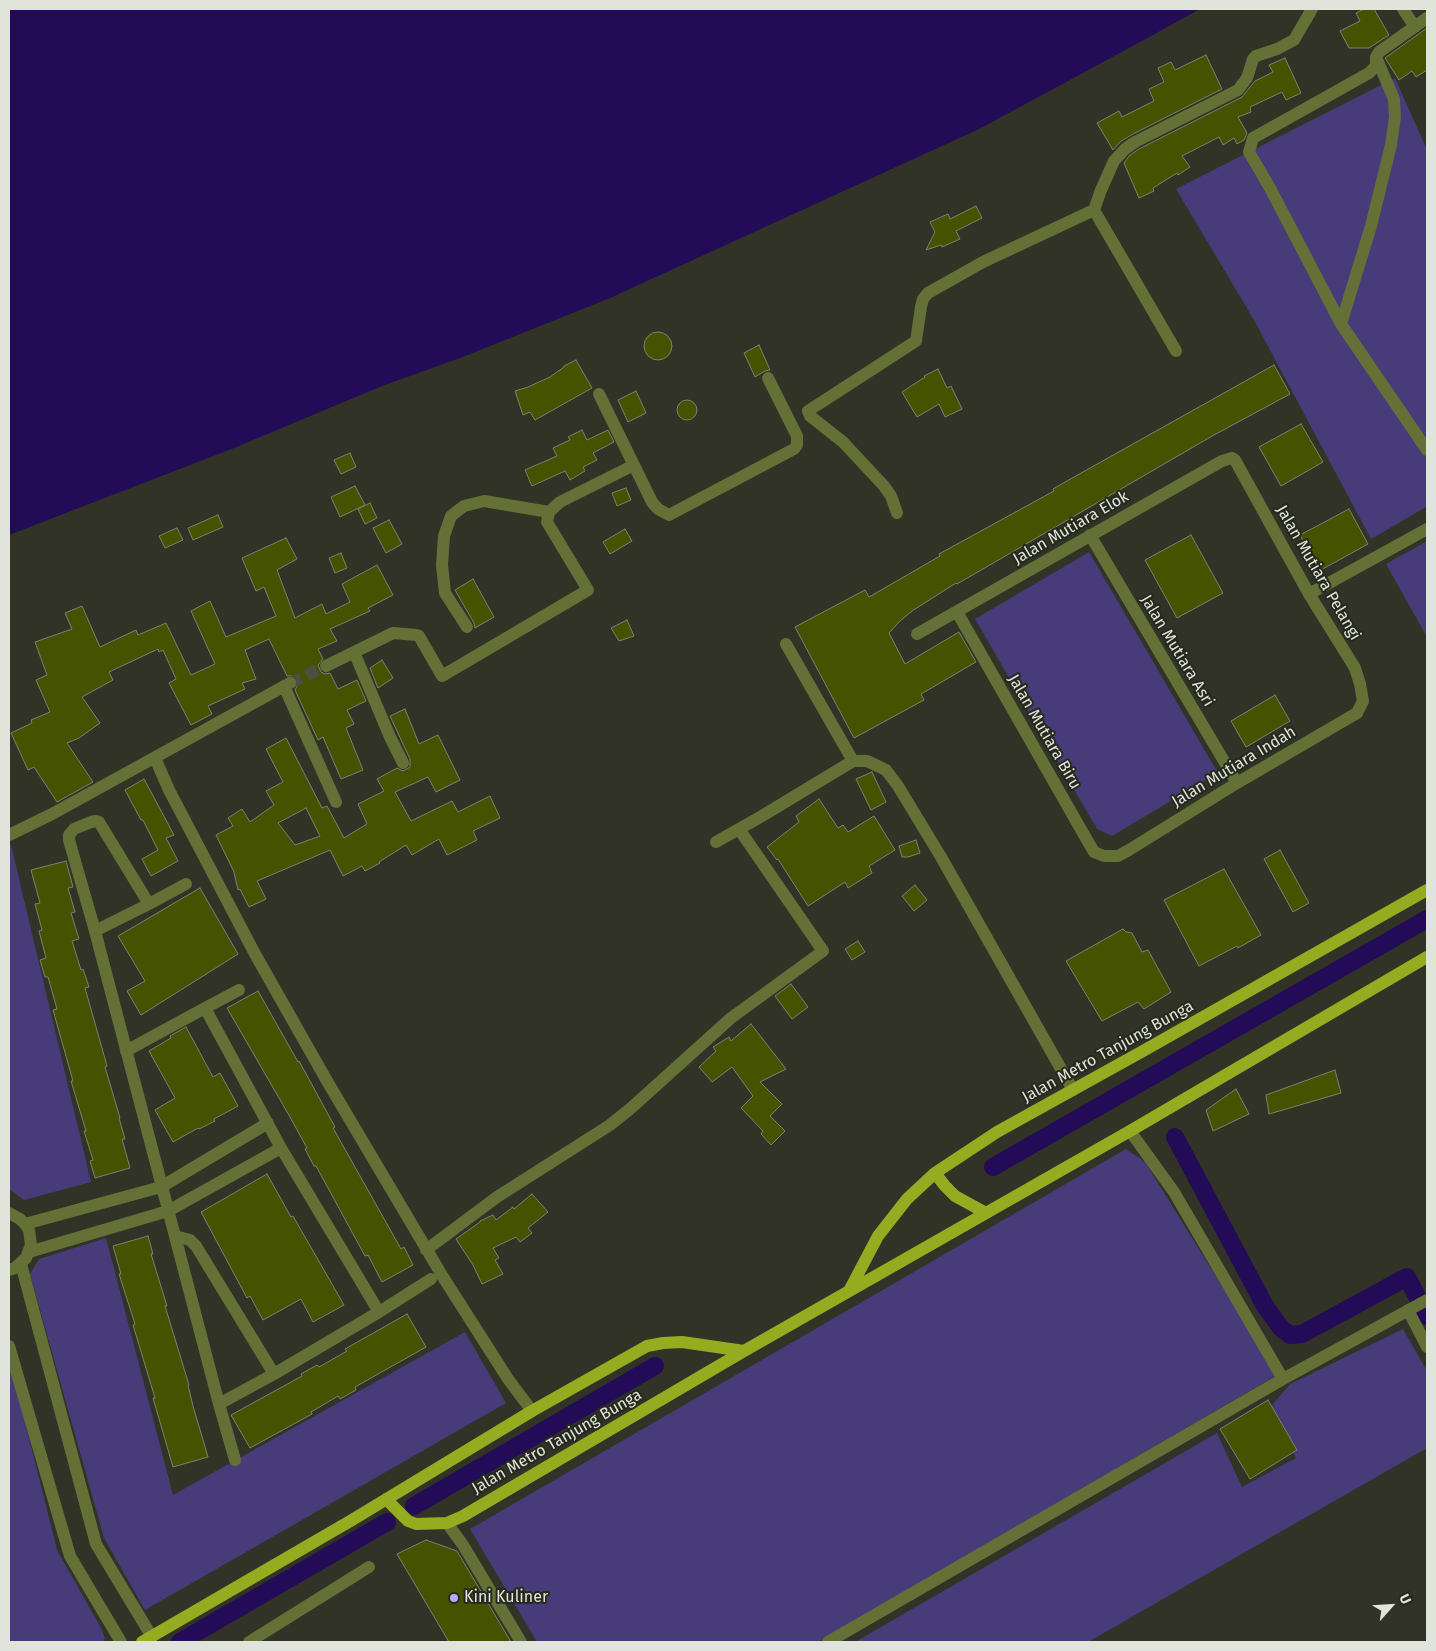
<!DOCTYPE html>
<style>
body{margin:0}
#map{position:relative;width:1436px;height:1651px;overflow:hidden;background:#303326;font-family:"Fira Sans",sans-serif}
canvas{display:block}
.frame{position:absolute;inset:0;border:10px solid #e1e4db;pointer-events:none}
.north{position:absolute;left:1366px;top:1581px;width:50px;height:50px;-webkit-text-stroke:4px #26291d;paint-order:stroke;rotate:64deg;font-size:14px;font-weight:700;line-height:20px;text-align:center;color:#e1e4db}
.north::after{content:'';display:block;margin:auto;width:18px;height:22px;background:#e1e4db;clip-path:polygon(50% 0,100% 100%,50% 72%,0 100%)}
</style>
<div id="map">
<canvas width="1436" height="1651"></canvas>
<div class="frame"></div>
<div class="north">U</div>
</div>
<script>
const g = document.querySelector('canvas').getContext('2d');
g.lineJoin = 'round';
function fill(path, color) {
  g.fillStyle = color;
  g.fill(path, 'evenodd');
}
function shape(rows) {
  const path = new Path2D();
  for (const r of rows) {
    if (r.length === 3) {
      path.moveTo(r[0] + r[2], r[1]);
      path.arc(r[0], r[1], r[2], 0, 2 * Math.PI);
      continue;
    }
    path.moveTo(r[0], r[1]);
    for (let i = 2; i < r.length; i += 2) path.lineTo(r[i], r[i + 1]);
  }
  return path;
}
function strokePath(path, color, width, dash) {
  g.strokeStyle = color;
  g.lineWidth = width;
  g.lineCap = dash ? 'butt' : 'round';
  g.setLineDash(dash || []);
  g.stroke(path);
}
function label(font, color, halo, rows, align = 'center') {
  g.font = font + ' "Fira Sans",sans-serif';
  g.lineWidth = 4;
  g.setLineDash([]);
  g.textBaseline = 'middle';
  g.strokeStyle = halo;
  g.fillStyle = color;
  for (const [text, x, y, turn = 0] of rows) {
    g.save();
    g.translate(x, y);
    g.rotate((+turn || 0) * Math.PI / 180);
    g.textAlign = isNaN(turn) ? turn : align;
    if (halo) g.strokeText(text, 0, 0);
    g.fillText(text, 0, 0);
    g.restore();
  }
}
const green = shape([
 [1395,78,1427,150,1427,508,1426,507,1371,539,1254,320,1176,189],
 [1427,541,1427,637,1386,564],
 [1089,552,1218,773,1112,836,1097,829,975,619],
 [11,845,91,1182,24,1200,9,1189,9,846],
 [1126,1149,1145,1162,1277,1375,818,1642,537,1642,470,1529],
 [106,1238,173,1495,465,1332,506,1403,145,1610,104,1538,30,1274,39,1259],
 [1403,1329,1427,1371,1427,1448,1088,1642,855,1642,1217,1433,1242,1487,1296,1458,1268,1410,1290,1384],
 [9,1358,57,1550,101,1628,105,1638,103,1642,9,1642]
]);
const water = shape([
 [9,9,1200,9,1142,41,979,129,610,298,460,358,382,386,234,448,9,535]
]);
const canal = shape([
 [1175,1137,1265,1306,1281,1328,1290,1335,1302,1334,1407,1277,1427,1316],
 [993,1167,1427,919],
 [414,1506,655,1366],
 [180,1642,387,1522]
]);
const building = shape([
 [1364,9,1374,9,1389,35,1369,48,1349,48,1340,31,1360,21,1356,13,1364,9],
 [1427,28,1427,70,1416,77,1412,71,1399,80,1385,58,1427,28],
 [1206,55,1222,89,1131,135,1120,142,1113,150,1097,123,1119,111,1122,117,1154,101,1149,89,1164,82,1158,68,1171,62,1175,70,1206,55],
 [1285,58,1301,93,1286,100,1282,92,1250,107,1251,112,1238,117,1247,133,1244,140,1237,144,1234,138,1223,145,1219,137,1182,156,1190,167,1178,175,1177,173,1153,188,1154,191,1139,198,1124,163,1130,155,1139,149,1242,97,1255,81,1273,72,1269,65,1285,58],
 [976,206,982,218,956,231,960,239,942,247,941,245,926,250,935,232,930,222,948,214,950,219,976,206],
 [658,346,14],
 [759,345,770,370,765,371,755,377,744,353,759,345],
 [576,360,592,388,535,420,530,412,523,415,515,391,528,387,550,377,564,367,564,366,576,360],
 [1274,365,1290,394,1214,435,957,584,956,583,912,611,899,622,889,633,905,664,959,632,976,662,921,694,924,700,854,738,795,627,865,590,869,597,940,556,939,554,1054,491,1053,489,1074,477,1274,365],
 [938,369,947,388,951,386,962,409,945,417,939,404,917,417,902,392,925,377,924,376,938,369],
 [636,391,646,413,628,422,618,400,636,391],
 [687,410,10],
 [1301,424,1323,462,1281,486,1259,447,1301,424],
 [582,430,587,440,608,430,614,442,593,453,597,460,583,467,585,471,570,480,565,471,532,486,525,470,557,456,553,448,570,440,568,437,582,430],
 [350,453,356,467,341,474,334,460,350,453],
 [355,486,365,505,340,517,331,497,355,486],
 [626,488,631,500,617,506,612,493,626,488],
 [370,503,377,518,365,524,358,509,370,503],
 [1349,509,1368,544,1319,571,1300,535,1349,509],
 [218,515,223,527,193,540,188,528,218,515],
 [389,520,402,544,386,553,373,528,389,520],
 [177,528,183,540,165,548,159,536,177,528],
 [625,529,632,541,610,554,603,542,625,529],
 [1191,535,1223,593,1177,618,1145,560,1191,535],
 [286,538,297,559,277,570,295,618,322,604,326,614,350,602,342,584,377,565,393,595,368,608,370,611,330,629,337,641,318,649,323,659,318,665,321,672,325,674,330,673,338,689,357,680,366,701,347,710,354,724,346,728,363,770,341,779,323,737,318,740,295,690,298,684,297,680,294,676,287,676,269,639,245,650,256,679,242,683,245,689,208,706,212,714,191,725,169,683,176,679,163,650,159,652,158,649,109,672,113,680,82,697,100,723,79,738,67,743,93,782,57,802,34,767,28,770,11,733,32,723,31,720,50,712,36,680,47,675,35,642,72,629,65,613,82,606,100,647,136,630,138,635,166,623,191,675,215,664,191,611,210,601,226,637,276,616,264,587,256,591,242,558,286,538],
 [341,553,347,568,335,573,329,558,341,553],
 [473,579,494,617,475,628,474,623,455,590,473,579],
 [627,620,634,636,619,641,611,628,627,620],
 [382,660,393,678,378,688,370,668,382,660],
 [1275,695,1290,721,1246,747,1231,721,1275,695],
 [405,709,419,744,438,735,460,780,436,792,428,777,395,792,411,821,452,801,458,812,490,796,500,818,473,831,477,840,447,855,439,839,412,855,406,845,379,862,380,863,365,871,362,866,343,876,330,850,257,881,266,899,249,907,240,889,238,890,234,872,216,835,233,826,228,818,242,809,250,822,274,805,266,791,283,782,266,749,286,738,322,808,327,806,344,838,367,824,358,804,384,791,377,779,397,768,403,771,410,767,410,759,390,716,405,709],
 [306,808,320,836,295,845,278,823,306,808],
 [872,772,886,802,871,810,856,779,872,772],
 [144,779,174,835,166,838,178,861,151,876,142,859,158,850,143,820,141,820,125,790,144,779],
 [819,799,838,828,843,825,848,832,874,816,895,850,869,866,872,873,848,888,845,882,808,906,778,859,777,860,767,847,799,822,796,816,819,799],
 [916,840,920,853,908,857,902,857,899,846,916,840],
 [1280,850,1309,903,1293,912,1264,859,1280,850],
 [66,861,73,887,68,888,75,912,71,913,79,939,72,941,81,970,83,969,89,987,85,988,107,1066,105,1067,120,1118,119,1118,125,1139,122,1139,130,1168,95,1178,90,1161,93,1160,84,1131,86,1131,71,1081,73,1081,53,1010,57,1009,48,977,45,977,40,960,46,958,39,931,42,930,35,904,40,903,31,870,66,861],
 [1224,869,1261,935,1238,948,1237,946,1199,966,1164,900,1224,869],
 [915,885,927,900,914,911,902,896,915,885],
 [200,888,238,954,141,1015,127,991,145,981,118,936,200,888],
 [1123,929,1126,932,1132,933,1142,952,1148,950,1171,992,1144,1009,1138,1002,1102,1021,1066,961,1123,929],
 [858,941,865,952,852,960,845,949,858,941],
 [791,984,808,1007,792,1019,775,996,791,984],
 [258,991,298,1062,299,1061,335,1127,333,1128,401,1249,404,1247,413,1265,382,1282,368,1255,365,1256,316,1166,314,1166,305,1149,307,1148,290,1117,227,1008,258,991],
 [751,1024,786,1069,760,1082,782,1104,770,1116,785,1131,771,1145,761,1134,763,1131,741,1108,753,1096,732,1067,712,1082,699,1067,716,1051,713,1047,729,1037,731,1041,751,1024],
 [186,1027,213,1077,220,1073,238,1106,214,1119,215,1121,199,1129,198,1128,173,1142,155,1110,175,1098,149,1051,171,1038,170,1036,186,1027],
 [1335,1070,1341,1093,1269,1114,1266,1095,1335,1070],
 [1236,1089,1249,1114,1213,1131,1206,1110,1236,1089],
 [267,1174,291,1217,293,1216,344,1305,313,1322,301,1299,263,1320,250,1296,247,1298,201,1212,267,1174],
 [532,1194,548,1212,528,1228,532,1233,520,1242,516,1237,493,1248,499,1258,495,1260,503,1274,482,1284,473,1265,456,1239,480,1222,480,1221,493,1215,496,1220,513,1207,514,1209,532,1194],
 [148,1236,153,1254,151,1254,167,1306,165,1306,189,1385,188,1385,193,1406,208,1457,173,1467,153,1398,155,1398,133,1325,135,1324,119,1274,121,1274,113,1246,148,1236],
 [407,1314,426,1347,355,1387,356,1390,340,1399,338,1396,311,1412,312,1414,250,1448,231,1415,302,1376,301,1374,317,1365,319,1367,347,1351,345,1349,407,1314],
 [1268,1400,1297,1450,1250,1479,1220,1429,1268,1400],
 [426,1540,457,1551,511,1642,449,1642,397,1554,426,1540]
]);
const minorTunnel = shape([
 [290,683,326,666]
]);
const minor = shape([
 [1403,9,1415,27],
 [1427,18,1379,52,1376,57,1376,66,1369,73,1253,138,1249,152,1270,188,1341,324,1427,450],
 [1094,210,1176,351],
 [1341,324,1371,226,1391,145,1395,117,1394,99,1376,57],
 [599,394,652,502,658,509,669,515,794,449,797,445,797,436,768,378],
 [897,513,891,496,884,486,843,442,810,416,808,411,916,341,921,307,923,299,928,293,983,262,1094,210,1101,190,1114,161,1125,149,1135,142,1238,90,1247,78,1253,59,1256,56,1277,49,1294,40,1312,9],
 [1090,535,1237,783],
 [1309,594,1427,529],
 [467,627,445,593,442,565,444,536,451,516,464,506,484,501,549,512],
 [917,634,1222,461,1232,458,1235,460,1309,594,1355,668,1360,684,1363,701,1357,713,1237,783,1129,850,1118,856,1104,856,1094,852,1083,833,957,612],
 [786,644,853,761],
 [354,652,390,737,403,763],
 [326,666,393,633,416,635,419,636,442,676,588,590,547,522,549,512,560,502,634,465],
 [284,686,336,802],
 [155,758,169,790,255,954,327,1081,443,1277,508,1379,532,1411],
 [9,835,52,814,290,683],
 [716,842,762,816,853,761,867,761,886,770,898,786,941,857,1073,1090],
 [186,884,149,904,99,822,96,821,91,822,74,829,69,835,69,840,95,931,219,1404],
 [95,931,149,904],
 [239,990,205,1008,281,1148,379,1312,431,1279],
 [126,1051,205,1008],
 [1130,1131,1174,1192,1283,1379,1427,1300],
 [9,1213,20,1219,25,1224,29,1230,31,1245,26,1258,15,1268,9,1270],
 [25,1224,161,1187,268,1123],
 [175,1236,190,1240,196,1246,274,1374],
 [426,1250,497,1197,610,1125,630,1109,731,1018,823,951,739,829],
 [29,1252,168,1211,281,1148],
 [21,1264,96,1544,152,1637],
 [1408,1310,1427,1347],
 [9,1346,70,1556,121,1642],
 [235,1460,219,1404,274,1374,379,1312],
 [447,1523,463,1545,521,1642],
 [249,1642,369,1567],
 [828,1642,1283,1379]
]);
const major = shape([
 [935,1173,945,1186,955,1196,986,1213],
 [849,1291,878,1236,907,1199,935,1173,997,1132,1143,1051,1427,890],
 [386,1499,408,1521,416,1524,447,1523,463,1516,744,1351,1130,1131,1427,957],
 [142,1642,352,1520,532,1411,647,1346,663,1343,682,1342,744,1351]
]);
const markers = [
 [454,1598,5,"#b5acf8"]
];
const streetNames = [
 ["Jalan Mutiara Elok",1071,528,-30],
 ["Jalan Mutiara Pelangi",1318,573,60],
 ["Jalan Mutiara Asri",1177,651,59],
 ["Jalan Mutiara Biru",1044,732,60],
 ["Jalan Mutiara Indah",1234,767,-31],
 ["Jalan Metro Tanjung Bunga",1108,1052,-29],
 ["Jalan Metro Tanjung Bunga",557,1442,-30]
];
const poiNames = [
 ["Kini Kuliner",464,1598]
];
fill(green, '#473c79');
fill(water, '#240b57');
strokePath(canal, '#240b57', 18);
fill(building, '#455200');
strokePath(building, '#7d8172', 1);
strokePath(minorTunnel, '#4b4e41', 12, [12, 6]);
strokePath(minor, '#647036', 12);
strokePath(major, '#95ac21', 12);
for (const [x, y, r, color] of markers) {
  const dot = new Path2D();
  dot.arc(x, y, r, 0, 2 * Math.PI);
  g.fillStyle = color;
  g.fill(dot);
  strokePath(dot, '#26291d', 2);
}
label('16px', '#e1e4db', '#26291d', streetNames);
label('16px', '#e1e4db', '#26291d', poiNames, 'left');
</script>
